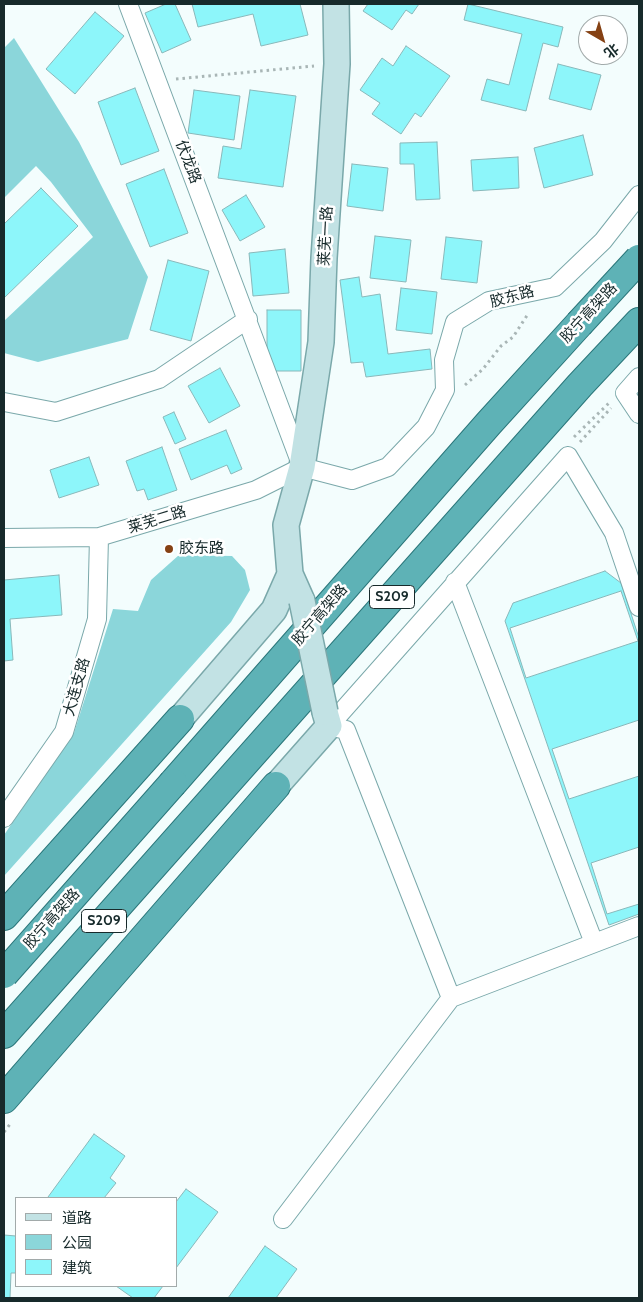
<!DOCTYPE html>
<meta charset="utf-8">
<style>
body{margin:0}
#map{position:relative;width:643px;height:1302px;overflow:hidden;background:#f3fdfd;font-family:Cabin,"Noto Sans SC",sans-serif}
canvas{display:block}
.frame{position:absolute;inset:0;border:5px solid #172a2b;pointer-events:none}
.legend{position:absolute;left:15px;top:1197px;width:162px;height:90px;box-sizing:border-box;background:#fff;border:1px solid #a2aaaa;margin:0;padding:6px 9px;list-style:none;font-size:15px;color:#172a2b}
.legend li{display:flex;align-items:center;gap:10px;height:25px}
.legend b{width:25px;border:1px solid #a2aaaa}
.north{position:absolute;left:578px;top:15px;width:50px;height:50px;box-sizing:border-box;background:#fff;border:1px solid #a2aaaa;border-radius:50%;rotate:142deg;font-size:14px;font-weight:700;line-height:20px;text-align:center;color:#172a2b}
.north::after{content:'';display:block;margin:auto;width:18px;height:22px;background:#854114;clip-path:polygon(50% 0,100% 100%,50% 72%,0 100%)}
</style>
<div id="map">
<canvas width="643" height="1302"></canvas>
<div class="frame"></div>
<ul class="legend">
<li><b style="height:6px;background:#c2e2e4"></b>道路</li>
<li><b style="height:14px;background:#8bd6da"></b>公园</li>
<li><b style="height:14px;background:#8df6fa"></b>建筑</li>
</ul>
<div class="north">北</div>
</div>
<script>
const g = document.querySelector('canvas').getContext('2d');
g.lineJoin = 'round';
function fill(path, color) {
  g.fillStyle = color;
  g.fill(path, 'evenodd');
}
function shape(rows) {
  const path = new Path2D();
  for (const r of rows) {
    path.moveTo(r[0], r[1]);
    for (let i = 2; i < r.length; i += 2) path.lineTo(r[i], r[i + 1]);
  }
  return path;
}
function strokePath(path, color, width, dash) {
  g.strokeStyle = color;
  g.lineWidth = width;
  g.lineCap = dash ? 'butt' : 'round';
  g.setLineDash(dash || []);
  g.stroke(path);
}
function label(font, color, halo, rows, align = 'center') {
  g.font = font + ' Cabin,"Noto Sans SC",sans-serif';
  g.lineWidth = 5;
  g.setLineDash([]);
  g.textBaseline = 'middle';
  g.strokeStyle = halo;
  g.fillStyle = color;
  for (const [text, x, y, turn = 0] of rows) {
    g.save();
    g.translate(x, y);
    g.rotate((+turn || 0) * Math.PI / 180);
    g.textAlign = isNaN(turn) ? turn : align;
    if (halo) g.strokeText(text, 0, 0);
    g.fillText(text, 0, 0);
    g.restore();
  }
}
const green = shape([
 [14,38,79,142,148,277,128,339,38,362,4,353,4,321,93,237,51,182,36,166,4,198,4,48],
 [179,555,232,556,245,570,250,590,231,622,4,876,4,835,74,733,113,609,138,611,151,580]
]);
const building = shape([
 [166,4,175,4,191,40,162,53,145,13,166,4],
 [192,4,300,4,308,35,261,46,253,14,198,27,192,4],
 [368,4,419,4,412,14,406,10,392,30,363,11,368,4],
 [468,4,563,27,558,47,543,43,526,111,481,100,487,79,509,85,522,34,464,20,468,4],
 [95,12,124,36,75,94,46,69,95,12],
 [406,46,450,76,421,117,415,113,401,134,372,114,380,103,360,90,382,58,393,66,406,46],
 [558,64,601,75,591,110,549,99,558,64],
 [135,88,159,151,121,165,98,102,135,88],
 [194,90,240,96,234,140,188,133,194,90],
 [250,90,296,96,283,187,218,178,223,146,241,149,250,90],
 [583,135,593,175,544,188,534,148,583,135],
 [437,142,440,199,416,200,414,164,400,164,400,143,437,142],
 [518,157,519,188,473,191,471,160,518,157],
 [352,164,388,168,383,211,347,206,352,164],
 [164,169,188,233,150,247,126,184,164,169],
 [41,188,78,226,4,298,4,224,41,188],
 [246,195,265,227,240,241,222,210,246,195],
 [375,236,411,240,406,282,370,278,375,236],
 [446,237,482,241,477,283,441,279,446,237],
 [285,249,289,293,253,296,249,253,285,249],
 [168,260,209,271,191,341,150,330,168,260],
 [359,277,362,297,380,294,388,354,430,349,432,369,366,377,363,362,351,363,340,280,359,277],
 [401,288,437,292,432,334,396,330,401,288],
 [267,310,301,310,301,371,267,371,267,310],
 [220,368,240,406,209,423,188,386,220,368],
 [174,412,186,439,175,444,163,417,174,412],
 [226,430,242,469,231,474,227,465,191,480,179,449,226,430],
 [162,447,177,490,148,500,144,489,137,491,126,461,162,447],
 [89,457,99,485,59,498,50,470,89,457],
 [605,571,621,583,639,638,639,914,609,925,505,621,513,603,605,571],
 [59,575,62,615,10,619,13,660,4,661,4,580,59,575],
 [621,591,638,641,526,678,510,628,621,591],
 [639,720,639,776,569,799,552,749,639,720],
 [639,847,639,904,607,914,591,863,639,847],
 [94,1134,125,1156,110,1178,116,1183,104,1198,50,1198,48,1197,94,1134],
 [186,1189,218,1212,176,1268,176,1202,186,1189],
 [4,1235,16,1236,16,1273,11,1273,10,1298,4,1298,4,1235],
 [265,1246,297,1269,276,1298,228,1298,265,1246],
 [116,1286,163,1286,154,1298,133,1298,116,1286]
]);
const path = shape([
 [176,79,314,66],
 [465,385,483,369,501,346,513,337,528,314],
 [574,437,609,403],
 [580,442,611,408],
 [4,1132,11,1123]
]);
const minor = shape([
 [128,4,301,464],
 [639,377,625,393,639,414],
 [4,402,56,412,159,379,248,319],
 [302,467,352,480,388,467,426,427,445,390,444,360,455,322,489,301,555,287,603,241,639,195],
 [4,538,99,537,256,490,302,467],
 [455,582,594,943],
 [4,818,64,732,97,619,99,537],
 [451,998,346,730,329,726,568,456,614,533,639,607],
 [283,1219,451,998,639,926]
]);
const secondary = shape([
 [302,601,290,574,286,525,302,467,321,342,324,258,337,64,336,4],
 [180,719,274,610,290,574],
 [276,786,329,726,325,712]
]);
const trunk = shape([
 [173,783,489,423,579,324],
 [4,916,180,719],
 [4,1034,580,385,639,322],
 [4,1099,276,786]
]);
const secondaryBridge = shape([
 [302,601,325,712]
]);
const trunkBridge = shape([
 [579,324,639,259],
 [4,974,173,783]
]);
const markers = [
 [169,549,5,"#854114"]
];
const shields = [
 [392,597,45],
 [104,921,45]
];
const shieldNames = [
 ["S209",392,597],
 ["S209",104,921]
];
const streetNames = [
 ["伏龙路",188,162,69],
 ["莱芜一路",326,236,-87],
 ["胶东路",512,297,-15],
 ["胶宁高架路",589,313,-47],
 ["莱芜二路",157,520,-17],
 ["胶宁高架路",320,615,-49],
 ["大连支路",77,687,-74],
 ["胶宁高架路",52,919,-48]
];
const poiNames = [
 ["胶东路",179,549]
];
fill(green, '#8bd6da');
fill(building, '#8df6fa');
strokePath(building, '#89b8ba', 1);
strokePath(minor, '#7aa8aa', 20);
strokePath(secondary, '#7aa8aa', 28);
strokePath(trunk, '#2a767a', 30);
strokePath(path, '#a9b6b6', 3, [2.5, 4]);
strokePath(minor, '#fff', 18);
strokePath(secondary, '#c2e2e4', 25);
strokePath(trunk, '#5eb2b6', 28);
strokePath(secondaryBridge, '#7aa8aa', 28, []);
strokePath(trunkBridge, '#2a767a', 30, []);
strokePath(secondaryBridge, '#c2e2e4', 25);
strokePath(trunkBridge, '#5eb2b6', 28);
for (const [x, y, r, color] of markers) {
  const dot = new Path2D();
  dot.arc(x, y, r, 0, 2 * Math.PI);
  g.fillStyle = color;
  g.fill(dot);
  strokePath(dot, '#fff', 2);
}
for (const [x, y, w] of shields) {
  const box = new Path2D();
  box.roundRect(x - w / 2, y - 11.5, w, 23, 4);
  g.fillStyle = '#fff';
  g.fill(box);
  strokePath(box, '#172a2b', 1);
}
label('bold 14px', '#172a2b', null, shieldNames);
label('15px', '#172a2b', '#fff', streetNames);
label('15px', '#172a2b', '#fff', poiNames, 'left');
</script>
